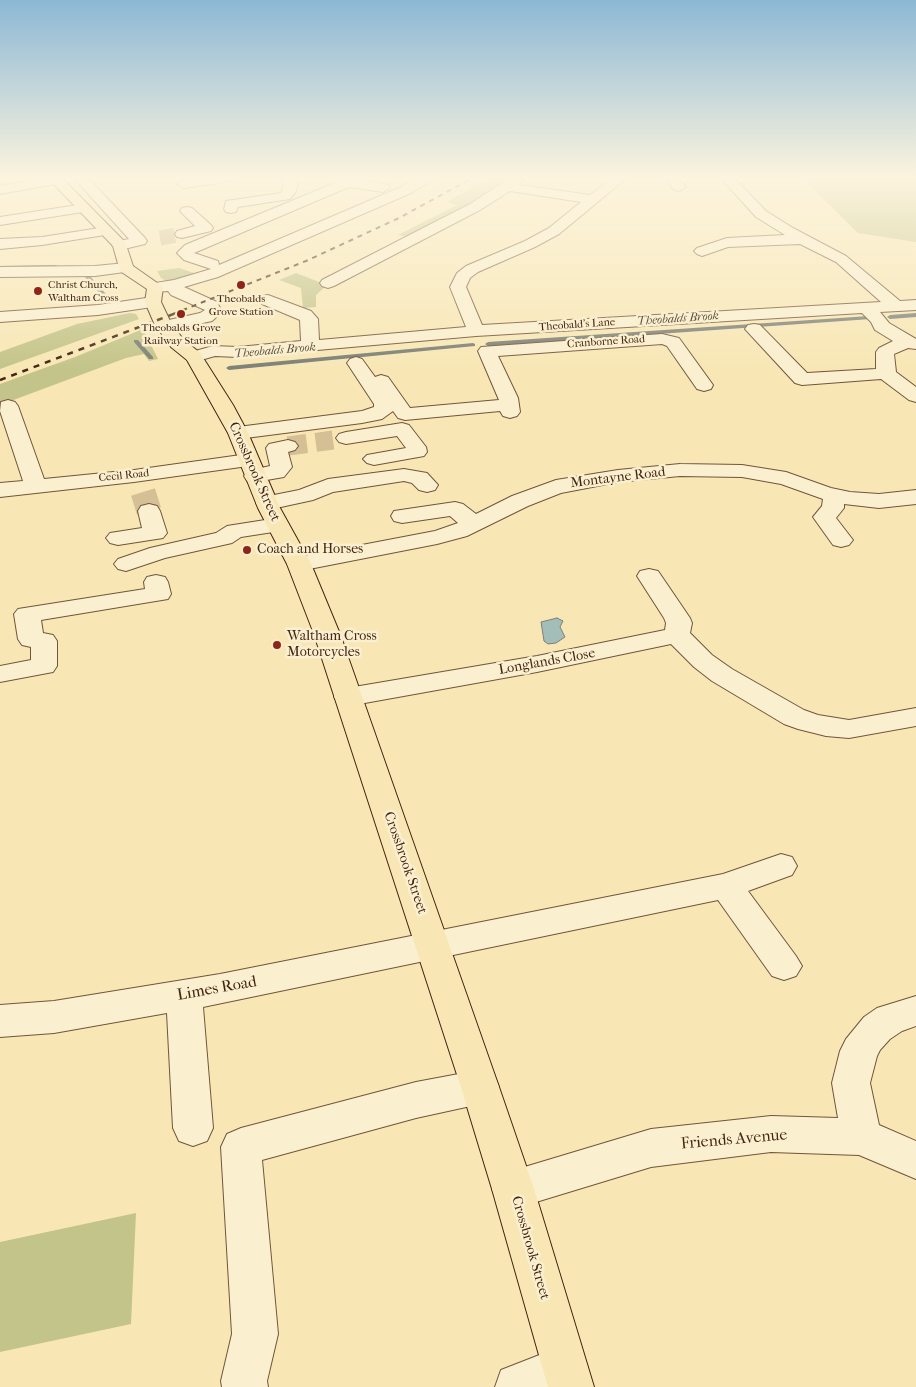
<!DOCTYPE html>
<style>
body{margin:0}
canvas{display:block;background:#f8e7b5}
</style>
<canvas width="916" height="1387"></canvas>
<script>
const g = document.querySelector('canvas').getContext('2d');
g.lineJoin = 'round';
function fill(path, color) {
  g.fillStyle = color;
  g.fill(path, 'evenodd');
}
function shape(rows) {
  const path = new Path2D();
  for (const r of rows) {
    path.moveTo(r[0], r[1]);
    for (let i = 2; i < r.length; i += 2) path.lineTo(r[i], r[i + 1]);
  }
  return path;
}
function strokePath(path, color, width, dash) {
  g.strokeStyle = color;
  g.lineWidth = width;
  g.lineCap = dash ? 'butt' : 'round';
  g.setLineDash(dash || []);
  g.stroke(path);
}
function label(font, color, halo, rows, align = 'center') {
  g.font = font + ' "IM FELL French Canon",serif';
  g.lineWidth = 5;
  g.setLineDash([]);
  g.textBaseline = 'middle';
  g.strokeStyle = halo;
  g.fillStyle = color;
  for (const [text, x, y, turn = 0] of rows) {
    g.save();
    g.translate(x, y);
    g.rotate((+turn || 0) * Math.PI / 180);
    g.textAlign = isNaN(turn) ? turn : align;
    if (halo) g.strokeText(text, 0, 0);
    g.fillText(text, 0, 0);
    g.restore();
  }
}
const green = shape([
 [491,176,516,176,507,184,411,238,398,235,457,205,447,202],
 [800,176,916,176,916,242,858,233],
 [179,268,200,275,168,282,161,278,157,271],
 [296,273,327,285,316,295,316,307,303,308,301,288,279,280],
 [130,313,136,314,139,319,0,369,0,352,77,324],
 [143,329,158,359,149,361,144,354,126,358,0,405,0,384,75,357],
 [136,1213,131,1324,0,1352,0,1242]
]);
const water = shape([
 [557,618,563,621,560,627,565,637,556,643,548,644,544,641,541,622,557,618]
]);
const stream = shape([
 [55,265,89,275,114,303,109,304,85,277,55,268,0,268,0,266,55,265],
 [916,313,916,317,890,319,887,317,890,315,916,313],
 [869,316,871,317,871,319,488,346,485,344,488,342,869,316],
 [134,340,138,340,153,357,153,359,149,359,134,342,134,340],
 [473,343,475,344,475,346,229,370,226,368,229,366,473,343]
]);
const minorTunnelFar2 = shape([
 [160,238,182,234]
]);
const minorTunnelFar1 = shape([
 [288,446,333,440]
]);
const minorTunnel = shape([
 [143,492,149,511]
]);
const minor = shape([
 [55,176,61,177,63,180,61,183,0,194,0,186,55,176],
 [72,176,86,176,145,238,147,241,145,244,120,250,115,248,112,245,115,242,129,239,72,176],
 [211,176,239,177,232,181,184,188,177,184,184,180,211,176],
 [278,176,291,176,298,184,295,193,290,199,238,207,236,212,231,213,226,212,224,209,226,201,281,193,284,184,278,176],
 [422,176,438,176,411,193,218,277,184,287,217,302,222,312,212,321,166,331,160,330,157,326,160,322,200,313,205,310,171,295,168,291,155,292,149,290,147,287,149,284,174,280,211,269,184,260,177,253,185,245,342,180,359,179,388,185,390,188,383,192,349,187,194,253,218,261,219,265,401,187,422,176],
 [513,176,527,176,519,185,590,195,615,176,629,176,559,234,535,247,478,272,470,278,466,287,482,325,881,302,836,262,800,244,728,247,702,256,697,254,694,251,697,248,727,238,785,235,756,217,719,176,732,176,766,211,793,228,846,256,900,301,916,300,916,310,880,312,889,323,916,339,916,349,908,348,894,354,896,372,916,387,916,402,909,400,881,379,802,385,795,383,745,329,748,325,754,324,760,325,807,373,876,369,876,352,879,348,893,341,875,330,871,322,862,313,476,336,238,357,215,356,194,362,188,361,185,357,188,353,213,346,238,347,301,341,300,320,262,304,260,300,262,296,268,295,311,311,318,319,319,340,466,327,450,287,457,273,466,266,525,241,549,228,581,202,510,191,480,210,334,286,328,288,322,286,320,283,322,280,470,204,513,176],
 [663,176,676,176,686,187,679,191,674,190,663,176],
 [84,204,91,208,89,211,0,225,0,217,84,204],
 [187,207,192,208,211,225,213,228,211,231,182,238,177,237,175,234,177,231,195,226,180,211,182,208,187,207],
 [106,227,111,228,113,231,111,234,42,245,0,249,0,239,42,237,106,227],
 [126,263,132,265,134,268,132,271,95,276,0,277,0,267,95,266,126,263],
 [153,297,159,298,161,302,159,306,98,315,0,322,0,312,98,305,153,297],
 [662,334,679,338,713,385,711,389,704,391,697,389,667,346,662,344,498,356,518,398,520,412,517,416,510,418,503,416,500,411,405,420,398,418,393,411,382,419,362,423,238,439,231,437,228,433,231,429,238,427,362,411,374,407,374,404,347,363,350,359,356,357,362,359,375,377,381,375,388,377,410,408,499,400,478,351,481,347,662,334],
 [8,400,15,402,18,406,44,479,134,470,248,454,255,456,259,460,255,464,248,466,134,482,0,497,0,483,23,481,0,411,1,402,8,400],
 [402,423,409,425,426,447,427,452,424,456,374,465,367,463,363,459,367,455,406,448,397,436,346,444,339,442,336,438,339,434,346,432,402,423],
 [288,440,295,442,298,446,295,450,288,452,292,467,284,477,255,482,247,481,244,476,247,471,270,466,266,448,269,444,288,440],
 [680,464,742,465,786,472,831,488,850,492,879,494,916,490,916,504,879,508,844,504,844,508,836,518,853,540,849,545,841,547,833,545,813,517,822,506,823,499,781,484,742,477,680,476,618,482,561,493,528,506,467,536,437,544,299,571,291,569,287,564,291,559,299,557,435,531,458,523,450,516,402,523,394,521,391,516,394,511,455,502,463,504,476,514,512,496,556,480,618,470,680,464],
 [404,469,427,473,438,485,435,490,427,492,419,490,412,483,404,481,333,492,313,500,267,510,259,508,256,503,259,498,299,490,328,479,404,469],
 [149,504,157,506,160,511,167,533,163,538,118,545,110,543,106,538,110,533,142,528,138,511,141,506,149,504],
 [278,518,286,520,289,525,286,530,241,537,232,543,165,558,126,571,118,569,114,564,118,559,150,548,216,533,227,526,278,518],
 [649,569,658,571,690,618,692,623,690,633,712,655,732,669,804,710,818,715,849,720,916,708,916,726,849,738,826,736,798,729,784,724,712,681,694,667,671,644,537,672,348,706,338,703,334,697,338,691,348,688,537,656,665,630,666,623,664,618,637,576,640,571,649,569],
 [156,575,165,577,168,582,171,594,168,599,41,620,43,633,53,635,57,641,57,666,53,672,0,682,0,666,31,660,31,647,22,645,18,639,14,614,18,609,145,589,144,582,147,577,156,575],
 [781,854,792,857,797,866,792,875,748,891,796,956,802,966,796,976,784,980,772,976,718,900,203,1007,213,1128,207,1141,193,1146,179,1141,173,1128,167,1013,54,1033,0,1037,0,1005,54,1001,220,974,723,874,781,854],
 [916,996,916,1026,902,1031,890,1039,880,1050,877,1056,870,1083,879,1125,916,1141,916,1179,859,1155,771,1152,651,1167,513,1209,498,1203,492,1189,498,1175,651,1129,771,1116,838,1118,832,1083,840,1051,846,1039,864,1017,877,1008,916,996],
 [480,1070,494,1075,499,1087,494,1099,480,1104,416,1118,262,1160,278,1334,267,1381,268,1387,222,1387,221,1381,232,1334,221,1147,227,1134,241,1128,416,1082,480,1070],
 [565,1345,581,1352,588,1368,581,1384,575,1387,495,1387,501,1370,565,1345]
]);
const major = shape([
 [46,176,60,176,125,242,133,266,163,287,161,302,171,323,183,339,200,353,233,405,248,433,280,508,311,564,340,634,499,1087,534,1189,594,1387,548,1387,492,1189,461,1087,314,634,287,564,258,508,228,433,187,360,171,347,154,323,145,302,147,289,120,271,113,246,46,176]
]);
const railFar1 = shape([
 [173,314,306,261,399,218,476,176]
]);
const rail = shape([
 [0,380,176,313]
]);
const markers = [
 [241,285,5,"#8f2418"],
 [38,291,5,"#8f2418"],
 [181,314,5,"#8f2418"],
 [247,550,5,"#8f2418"],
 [277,645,5,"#8f2418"]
];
const farPoinames = [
 ["Christ Church,",48,285,"left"],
 ["Waltham Cross",48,298,"left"],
 ["Theobalds",241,299],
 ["Grove Station",241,312],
 ["Theobalds Grove",181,328],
 ["Railway Station",181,341]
];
const farStreetnames = [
 ["Theobald's Lane",577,325,-4],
 ["Cranborne Road",606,342,-4],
 ["Cecil Road",124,476,-6]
];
const farWaternames = [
 ["Theobalds Brook",678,319,-4],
 ["Theobalds Brook",275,351,-5]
];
const streetNames = [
 ["Crossbrook Street",254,472,66],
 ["Montayne Road",618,478,-7],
 ["Longlands Close",547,662,-10],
 ["Crossbrook Street",405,863,71],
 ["Crossbrook Street",530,1248,74]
];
const poiNames = [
 ["Coach and Horses",257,550],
 ["Waltham Cross",287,637],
 ["Motorcycles",287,653]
];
const nearStreetnames = [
 ["Limes Road",217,989,-10],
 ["Friends Avenue",734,1140,-5]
];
fill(green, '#c3c489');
fill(water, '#a3bdb9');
strokePath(water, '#7d8076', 1);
fill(stream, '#7d8076');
strokePath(minorTunnelFar2, '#d4c094', 15, [15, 8]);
strokePath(minorTunnelFar1, '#d4c094', 19, [19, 9]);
strokePath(minorTunnel, '#d4c094', 25, [25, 12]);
strokePath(minor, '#71553b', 2);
strokePath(major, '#442412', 2);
fill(minor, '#faefcf');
fill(major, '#f8e7b5');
strokePath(railFar1, '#442412', 2, [5, 5]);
strokePath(rail, '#442412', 2.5, [6, 6]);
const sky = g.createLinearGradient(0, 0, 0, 370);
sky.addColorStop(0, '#8cb8d5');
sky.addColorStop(0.48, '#fcf4de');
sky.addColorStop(1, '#fcf4de00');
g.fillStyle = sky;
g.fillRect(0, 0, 916, 370);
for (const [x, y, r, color] of markers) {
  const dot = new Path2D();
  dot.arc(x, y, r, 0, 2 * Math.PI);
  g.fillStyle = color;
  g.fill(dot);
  strokePath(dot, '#faefcf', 2);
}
label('11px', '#442412', '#faefcf', farPoinames);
label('11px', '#442412', '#faefcf', farStreetnames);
label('italic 12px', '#605244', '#faefcf', farWaternames);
label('14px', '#442412', '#faefcf', streetNames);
label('14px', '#442412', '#faefcf', poiNames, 'left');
label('16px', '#442412', '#faefcf', nearStreetnames);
</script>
